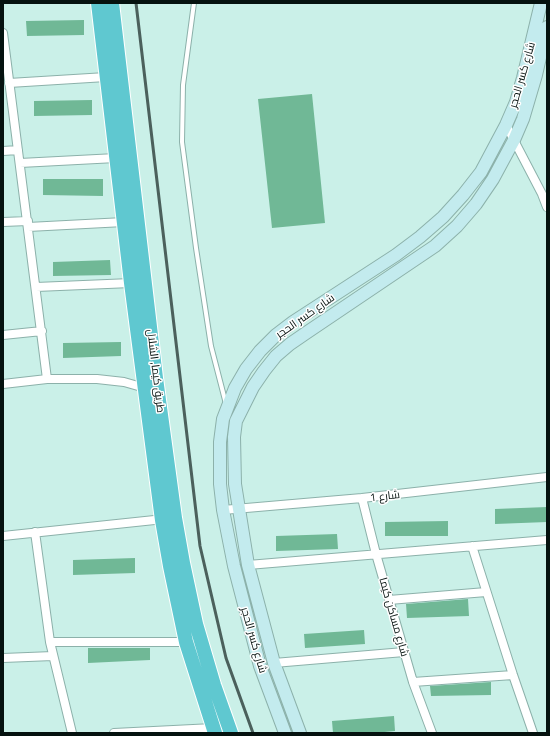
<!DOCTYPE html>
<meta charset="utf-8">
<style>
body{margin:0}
#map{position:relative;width:550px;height:736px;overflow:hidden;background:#caf0e8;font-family:Ubuntu,sans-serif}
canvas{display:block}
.frame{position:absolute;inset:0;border:4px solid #05120f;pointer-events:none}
</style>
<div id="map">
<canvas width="550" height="736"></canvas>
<div class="frame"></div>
</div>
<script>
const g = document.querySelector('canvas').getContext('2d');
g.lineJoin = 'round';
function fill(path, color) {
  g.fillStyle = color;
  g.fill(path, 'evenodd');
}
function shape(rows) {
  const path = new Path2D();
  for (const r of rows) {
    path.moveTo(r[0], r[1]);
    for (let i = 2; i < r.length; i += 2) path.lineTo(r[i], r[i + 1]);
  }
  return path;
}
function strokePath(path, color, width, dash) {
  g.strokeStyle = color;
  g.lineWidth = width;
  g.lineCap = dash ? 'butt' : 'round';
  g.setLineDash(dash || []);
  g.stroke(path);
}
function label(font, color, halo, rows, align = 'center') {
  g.font = font + ' Ubuntu,Cairo,sans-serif';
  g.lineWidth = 3;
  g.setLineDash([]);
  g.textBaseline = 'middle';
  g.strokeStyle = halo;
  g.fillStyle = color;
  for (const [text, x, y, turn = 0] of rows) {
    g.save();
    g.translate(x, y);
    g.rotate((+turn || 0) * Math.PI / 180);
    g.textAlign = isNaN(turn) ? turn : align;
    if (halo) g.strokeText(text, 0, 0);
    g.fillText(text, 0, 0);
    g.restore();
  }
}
const building = shape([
 [84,20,84,35,27,36,26,21],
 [312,94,325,223,272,228,258,99],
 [92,100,92,115,34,116,34,101],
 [43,179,103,179,103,196,43,195],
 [110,260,111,275,53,276,53,262],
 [121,342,121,356,63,358,63,343],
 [547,507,547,522,495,524,495,509],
 [448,521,448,536,385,536,385,522],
 [337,534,338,549,276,551,276,536],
 [135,558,135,573,73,575,73,560],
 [468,599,469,616,407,618,406,604],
 [364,630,365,644,305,648,304,634],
 [88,648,150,648,150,660,88,663],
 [491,682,491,695,431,696,430,686],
 [394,716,395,731,374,733,333,733,332,721]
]);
const service = shape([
 [194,3,183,85,182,142,196,248,211,346,226,404]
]);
const minor = shape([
 [3,33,47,379],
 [9,83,106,77],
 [506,125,542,194,547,207],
 [3,151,18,150],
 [20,163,116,158],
 [3,222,28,221],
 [28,227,124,222],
 [36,287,131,283],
 [3,335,42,331],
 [3,384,47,379,97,379,124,382,145,388],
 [362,498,376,554,413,682,432,733],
 [223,510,362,498,547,477],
 [35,532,50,642,72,733],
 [3,536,164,519],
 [472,546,513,675,533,733],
 [248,565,547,540],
 [389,600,486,592],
 [50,642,186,642],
 [3,658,53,656],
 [274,663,404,652],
 [413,682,513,675],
 [114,733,213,728]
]);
const secondary = shape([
 [285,733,260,666,234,566,223,510,220,484,220,442,223,419,235,388,246,369,260,351,276,335,293,322,396,255,420,237,443,217,463,195,481,172,506,125,516,102,523,78,541,3],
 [300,733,274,663,248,565,235,484,234,437,236,421,253,387,264,371,276,356,290,344,306,333,435,246,457,226,476,204,493,179,514,140,523,119,536,75,547,27]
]);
const trunk = shape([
 [98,3,131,283,162,520,170,566,186,642,215,733],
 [112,3,156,378,175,518,183,563,196,624,214,685,231,733]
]);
const rail = shape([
 [136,3,200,546,226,658,253,733]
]);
const streetNames = [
 ["شارع كسر الحجر",522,75,-74],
 ["شارع كسر الحجر",305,316,-35],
 ["طريق كيما, الشلال",156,371,83],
 ["شارع 1",385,496,-7],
 ["شارع مساكن كيما",394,617,74],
 ["شارع كسر الحجر",254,640,74]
];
fill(building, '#70b896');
strokePath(service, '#8cb1aa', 6);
strokePath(minor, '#8cb1aa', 10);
strokePath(secondary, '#8cb1aa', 14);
strokePath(trunk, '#fff', 16);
strokePath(service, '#fff', 4);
strokePath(minor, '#fff', 8);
strokePath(secondary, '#c3ebee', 12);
strokePath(trunk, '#5fc8d0', 14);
strokePath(rail, '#4b605c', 3);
label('11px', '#05120f', '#fff', streetNames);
</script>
